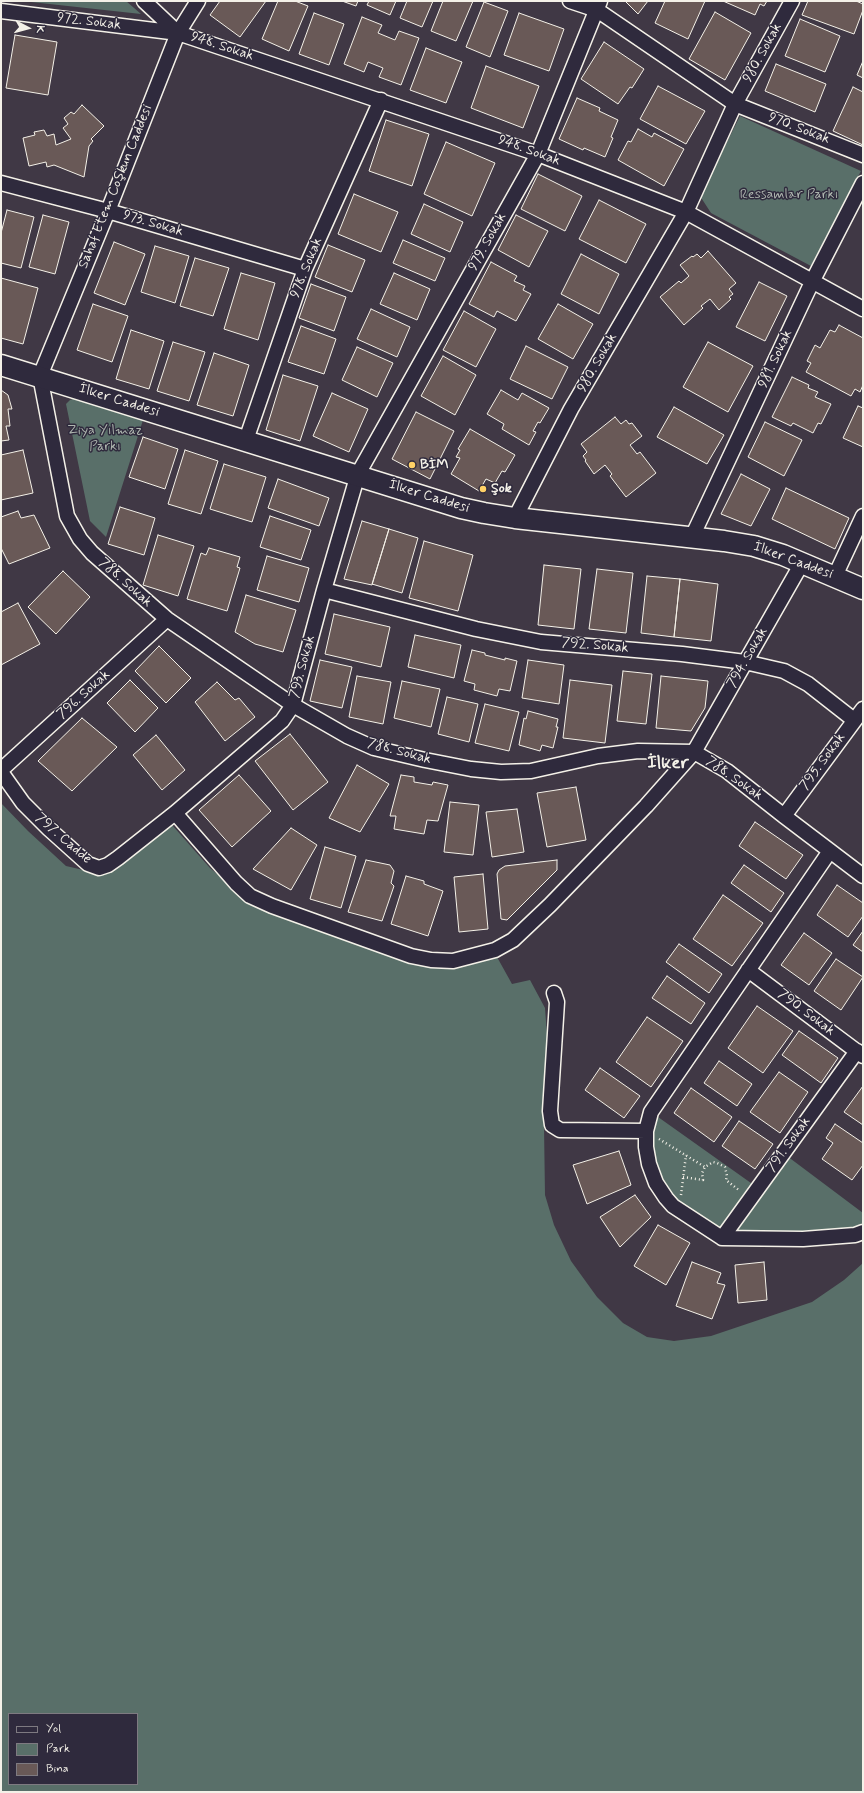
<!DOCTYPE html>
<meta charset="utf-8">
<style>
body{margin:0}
#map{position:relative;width:864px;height:1793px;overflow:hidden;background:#403845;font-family:Mynerve,sans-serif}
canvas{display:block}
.frame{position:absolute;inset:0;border:2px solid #f4f1e8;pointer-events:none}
.legend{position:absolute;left:8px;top:1713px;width:130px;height:72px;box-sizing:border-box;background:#2f2a3d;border:1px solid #7e7a81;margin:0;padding:5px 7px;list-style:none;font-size:12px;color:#f4f1e8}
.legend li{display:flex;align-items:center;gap:8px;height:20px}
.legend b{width:20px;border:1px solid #7e7a81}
.north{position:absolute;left:8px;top:8px;width:40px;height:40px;-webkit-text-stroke:3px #2f2a3d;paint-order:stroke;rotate:96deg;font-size:11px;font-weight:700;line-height:16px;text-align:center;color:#f4f1e8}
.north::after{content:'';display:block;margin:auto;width:14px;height:18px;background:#f4f1e8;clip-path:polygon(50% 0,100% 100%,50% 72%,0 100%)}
</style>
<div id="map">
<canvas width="864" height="1793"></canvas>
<div class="frame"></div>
<ul class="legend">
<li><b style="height:5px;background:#2f2a3d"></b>Yol</li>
<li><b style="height:11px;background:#596f69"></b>Park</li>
<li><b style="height:11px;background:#695957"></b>Bina</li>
</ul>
<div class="north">K</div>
</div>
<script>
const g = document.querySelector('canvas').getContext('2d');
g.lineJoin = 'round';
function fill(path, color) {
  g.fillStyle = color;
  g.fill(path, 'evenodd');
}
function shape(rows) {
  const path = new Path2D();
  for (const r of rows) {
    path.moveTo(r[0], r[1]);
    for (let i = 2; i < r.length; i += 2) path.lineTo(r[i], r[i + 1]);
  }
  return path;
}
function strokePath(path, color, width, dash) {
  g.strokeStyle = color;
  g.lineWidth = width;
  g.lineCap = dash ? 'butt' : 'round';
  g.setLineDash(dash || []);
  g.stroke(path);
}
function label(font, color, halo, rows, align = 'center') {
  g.font = font + ' Mynerve,sans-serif';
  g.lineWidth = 3;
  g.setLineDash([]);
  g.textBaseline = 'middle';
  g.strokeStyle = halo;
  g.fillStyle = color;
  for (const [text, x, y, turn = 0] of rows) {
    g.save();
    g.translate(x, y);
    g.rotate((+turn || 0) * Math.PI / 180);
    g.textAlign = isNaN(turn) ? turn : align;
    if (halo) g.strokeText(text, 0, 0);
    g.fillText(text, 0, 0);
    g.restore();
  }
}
const green = shape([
 [22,1,126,1,141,14],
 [740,116,861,171,811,266,711,213,700,196],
 [77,397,143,420,106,537,90,521,66,404,70,400],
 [1,803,28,831,66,866,92,872,165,817,210,868,234,888,410,960,477,960,497,957,512,984,530,980,545,1008,547,1035,544,1126,545,1195,554,1225,571,1261,597,1297,623,1323,647,1337,674,1341,711,1336,812,1302,844,1280,863,1263,863,1792,1,1792],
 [9,1714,137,1714,137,1784,9,1784],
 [651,1112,758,1188,783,1153,863,1213,863,1232,722,1238,673,1206,649,1164]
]);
const building = shape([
 [220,1,266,1,240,37,210,15,220,1],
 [278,1,295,1,308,6,289,51,262,39,278,1],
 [342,1,358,1,356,6,342,1],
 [369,1,396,1,390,15,367,5,369,1],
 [407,1,433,1,422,27,400,18,407,1],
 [443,1,473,1,456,41,431,31,443,1],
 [625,1,648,1,638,14,625,1],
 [665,1,705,1,688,39,655,23,665,1],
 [723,1,767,1,764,6,760,4,755,15,723,1],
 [808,1,856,1,863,4,863,10,854,34,802,15,808,1],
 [484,2,508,11,490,57,466,47,484,2],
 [715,12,751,33,725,80,689,59,715,12],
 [314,13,344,24,329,65,299,54,314,13],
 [519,13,564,29,549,71,504,55,519,13],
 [362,17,382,25,378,33,395,40,399,31,419,38,401,85,379,77,383,68,368,62,364,72,344,64,362,17],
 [800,19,840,36,825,72,785,56,800,19],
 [15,35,57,42,48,95,6,88,15,35],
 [604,42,644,69,632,88,630,87,618,104,581,79,604,42],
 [426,48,462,62,446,103,410,90,426,48],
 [863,61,863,78,857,75,863,61],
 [776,64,826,84,815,112,765,91,776,64],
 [486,66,539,86,523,128,471,108,486,66],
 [658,86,705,111,686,144,640,119,658,86],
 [853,87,863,92,863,145,833,131,853,87],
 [577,98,600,108,599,111,618,120,611,137,613,138,605,157,584,148,583,150,559,139,577,98],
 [82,105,104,126,91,139,93,141,89,146,84,177,54,165,47,167,46,162,29,166,23,138,35,135,34,132,44,130,47,136,54,134,56,145,71,139,63,128,68,124,64,118,71,112,74,114,82,105],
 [386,120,429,134,412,186,369,171,386,120],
 [638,129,652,137,654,133,684,149,664,186,618,160,628,141,631,142,638,129],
 [446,142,495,163,472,216,424,194,446,142],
 [538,174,582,196,565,231,521,209,538,174],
 [354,194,398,212,381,252,338,234,354,194],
 [599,200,646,224,626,263,579,239,599,200],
 [424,204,463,222,450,252,411,234,424,204],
 [7,210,34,217,21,268,1,263,1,233,7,210],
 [43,215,69,222,55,274,29,267,43,215],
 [516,215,548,231,529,267,498,250,516,215],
 [403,240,445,258,435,281,393,263,403,240],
 [114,242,145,254,125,305,94,293,114,242],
 [328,245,365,260,352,292,315,277,328,245],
 [155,246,189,256,175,303,141,292,155,246],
 [708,251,736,283,729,289,733,294,729,297,731,299,719,310,710,299,701,306,703,308,684,325,660,297,679,281,681,283,689,276,680,265,692,256,693,257,697,254,701,258,708,251],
 [581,254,619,274,599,314,561,294,581,254],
 [195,258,229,268,213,316,180,306,195,258],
 [491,262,517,276,514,281,525,286,523,290,531,294,516,321,497,311,494,317,469,304,491,262],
 [241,273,275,283,258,340,224,329,241,273],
 [394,273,430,289,417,320,380,304,394,273],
 [1,278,38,288,23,344,1,338,1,278],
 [759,282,787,296,765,341,736,327,759,282],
 [311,284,346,297,334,331,299,318,311,284],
 [93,304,128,316,112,362,77,350,93,304],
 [558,304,593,324,573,359,538,339,558,304],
 [371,309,410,327,397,357,357,339,371,309],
 [464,311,496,329,476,367,443,350,464,311],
 [839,325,863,338,863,385,860,392,855,389,851,396,806,372,811,363,807,361,815,345,820,348,830,330,835,332,839,325],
 [301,326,336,339,324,374,288,362,301,326],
 [131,330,164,341,149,389,116,379,131,330],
 [173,342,205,352,189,401,157,391,173,342],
 [708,342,753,366,728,412,683,387,708,342],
 [526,346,568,367,552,399,510,379,526,346],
 [357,347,393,363,377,397,342,380,357,347],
 [214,353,249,365,233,416,197,405,214,353],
 [443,356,476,375,455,415,421,396,443,356],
 [283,375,318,386,300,441,266,430,283,375],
 [792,377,809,385,808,388,818,392,815,397,831,404,821,424,818,423,813,433,793,423,791,426,772,417,792,377],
 [1,390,8,395,12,409,8,409,10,426,6,426,9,440,1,441,1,390],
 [501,390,518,400,522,393,549,408,540,423,538,422,533,431,536,432,529,445,502,429,504,424,487,414,501,390],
 [332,393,368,409,349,452,313,436,332,393],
 [858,406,863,408,863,447,843,438,858,406],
 [674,407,724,435,707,464,657,437,674,407],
 [416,412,454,431,430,479,392,459,416,412],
 [615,417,621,424,626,420,629,424,632,423,642,436,630,445,637,454,640,452,656,473,626,497,610,476,612,474,605,465,594,474,585,461,586,460,583,456,587,452,581,444,615,417],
 [765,422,802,440,784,476,748,457,765,422],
 [470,429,515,455,505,472,502,471,495,483,486,479,479,491,451,474,460,458,456,457,460,450,458,449,470,429],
 [143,437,178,449,165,489,129,477,143,437],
 [23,450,33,493,1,500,1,455,23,450],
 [185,450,218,461,201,514,168,504,185,450],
 [224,464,266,477,252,522,210,509,224,464],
 [741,474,770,489,751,526,721,514,741,474],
 [278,479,329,498,319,526,268,508,278,479],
 [786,488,849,518,835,549,772,519,786,488],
 [120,507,155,518,144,555,108,544,120,507],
 [18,511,21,518,34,515,50,548,9,564,1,548,1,517,18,511],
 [270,516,311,530,301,560,260,547,270,516],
 [362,521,389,529,372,585,344,579,362,521],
 [389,529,418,538,402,593,372,584,389,529],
 [158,535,194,546,178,596,143,585,158,535],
 [424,541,473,555,458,611,409,598,424,541],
 [209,548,240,557,237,567,240,568,227,611,187,599,201,553,206,555,209,548],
 [267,556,309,568,299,602,257,590,267,556],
 [544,565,581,569,574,629,538,625,544,565],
 [597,569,633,573,626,633,589,629,597,569],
 [63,571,90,597,56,634,28,607,63,571],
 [647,576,680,579,674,637,641,633,647,576],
 [680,579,718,584,711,641,674,637,680,579],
 [246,595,296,610,283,652,255,644,235,632,246,595],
 [18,603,40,644,1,665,1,612,18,603],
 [334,614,390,627,381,667,325,654,334,614],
 [415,635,461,645,454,678,408,667,415,635],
 [159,646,191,678,166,703,135,671,159,646],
 [472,650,485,653,485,655,505,660,505,658,517,661,510,691,499,689,497,696,474,690,475,684,464,681,472,650],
 [320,660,352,667,342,708,310,701,320,660],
 [528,660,564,665,559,704,522,698,528,660],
 [623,671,652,674,646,724,617,721,623,671],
 [357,676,391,682,383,724,349,717,357,676],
 [661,676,708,681,705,708,691,731,656,728,661,676],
 [130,680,158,708,135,732,107,703,130,680],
 [570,680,612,685,605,743,563,738,570,680],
 [402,681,440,689,431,727,394,718,402,681],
 [217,682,235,700,239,698,255,717,225,741,195,702,217,682],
 [447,697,478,704,469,742,438,734,447,697],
 [485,704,519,712,509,751,475,743,485,704],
 [528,711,558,719,556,727,558,727,553,748,542,745,540,751,519,745,524,718,526,719,528,711],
 [82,718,117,747,72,791,38,761,82,718],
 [290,734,328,782,293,810,255,761,290,734],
 [156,735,185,770,162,790,133,755,156,735],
 [357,765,389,784,360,832,329,818,357,765],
 [239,775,271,811,232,847,199,810,239,775],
 [401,775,414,777,414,782,432,785,433,782,448,785,438,821,427,820,424,834,394,829,396,816,390,816,401,775],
 [576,787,586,840,547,847,537,793,576,787],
 [450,802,479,805,473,855,444,852,450,802],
 [517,809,524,852,492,857,486,812,517,809],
 [755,822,803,855,786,879,739,846,755,822],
 [291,828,317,845,291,890,253,869,291,828],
 [325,847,356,856,341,908,310,899,325,847],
 [366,860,390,865,394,871,391,883,394,886,382,921,348,912,366,860],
 [557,860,557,870,507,920,501,919,497,874,499,870,505,866,557,860],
 [744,865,784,893,771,912,731,883,744,865],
 [483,874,488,929,459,932,454,877,483,874],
 [406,876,424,881,424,884,443,891,428,936,391,924,406,876],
 [837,885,863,903,863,916,848,937,817,915,837,885],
 [723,895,763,923,732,966,693,939,723,895],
 [863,931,863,952,853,945,863,931],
 [804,933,832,953,809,985,781,965,804,933],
 [679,944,722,974,709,993,666,962,679,944],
 [836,959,863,977,841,1010,814,991,836,959],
 [667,976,705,1003,691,1024,652,998,667,976],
 [757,1006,793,1031,763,1073,728,1048,757,1006],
 [647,1017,683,1041,651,1087,616,1062,647,1017],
 [799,1031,838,1058,821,1083,782,1055,799,1031],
 [719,1061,752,1084,737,1106,704,1083,719,1061],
 [600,1068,640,1096,624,1118,585,1090,600,1068],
 [779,1072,808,1092,780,1133,750,1112,779,1072],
 [863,1086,863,1125,844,1112,863,1086],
 [691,1088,732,1117,714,1142,674,1113,691,1088],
 [739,1121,773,1144,755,1169,722,1146,739,1121],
 [835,1124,863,1143,863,1165,852,1180,822,1159,833,1143,826,1138,835,1124],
 [619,1151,631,1185,587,1204,573,1165,619,1151],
 [635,1195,651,1217,620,1247,600,1217,635,1195],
 [658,1225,690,1243,666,1285,634,1266,658,1225],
 [692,1262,721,1273,717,1283,725,1285,712,1319,676,1306,692,1262],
 [764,1262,767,1300,738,1303,735,1265,764,1262]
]);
const path = shape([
 [659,1139,705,1167],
 [683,1177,703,1180,702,1173,705,1167,713,1162,717,1163,725,1167,727,1176,726,1180,740,1191],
 [681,1195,686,1155]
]);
const minor = shape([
 [144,1,178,33],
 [198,1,178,33,108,211,40,376,67,516,80,539,92,553,167,619,293,705,347,736,374,748,425,760,471,769,501,772,531,771,598,756,638,751,694,752,727,771,784,816,863,876],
 [570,1,597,10,735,104,863,155],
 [1,11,178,33,538,154,686,212,863,309],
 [1,183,108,211,305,269],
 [246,440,305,269,381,100],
 [515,518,571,409,686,212,735,104,792,1],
 [692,537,812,282,863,183],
 [835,576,863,516],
 [324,590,476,629,541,642,682,654,745,662,784,671,808,684,854,720],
 [1,770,167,619],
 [1,772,23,803,49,829,88,864,99,868,108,865,118,858,175,813,282,721,293,705,324,590,358,474,538,154,600,1],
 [175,813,236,883,250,896,272,906,411,956,431,960,453,961,495,950,513,940,550,905,646,806,694,752,802,563],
 [784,816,863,709],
 [830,851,651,1112,646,1131,646,1147,649,1164,656,1183,666,1198,673,1206,722,1238,803,1239,855,1235,863,1232],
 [748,970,863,1056],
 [554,993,557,1002,550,1111,552,1125,560,1130,646,1131],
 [722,1238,857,1051]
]);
const secondary = shape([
 [1,365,461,508,484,513,515,518,724,541,754,546,783,555,863,589]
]);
const markers = [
 [412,465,4,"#ffd166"],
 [483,489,4,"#ffd166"]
];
const streetNames = [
 ["972. Sokak",89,22,7],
 ["948. Sokak",222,47,18],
 ["980. Sokak",763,53,-61],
 ["970. Sokak",799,129,21],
 ["948. Sokak",529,151,20],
 ["Sahaf Etem Coşkun Caddesi",116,187,-68],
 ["973. Sokak",153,224,16],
 ["979. Sokak",488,242,-61],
 ["978. Sokak",307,268,-68],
 ["981. Sokak",776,359,-65],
 ["980. Sokak",598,363,-60],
 ["İlker Caddesi",119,401,17],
 ["İlker Caddesi",429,497,17],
 ["İlker Caddesi",793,561,20],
 ["788. Sokak",125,583,42],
 ["792. Sokak",595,646,5],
 ["794. Sokak",748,658,-60],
 ["793. Sokak",303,667,-75],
 ["796. Sokak",84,695,-42],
 ["788. Sokak",399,752,15],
 ["795. Sokak",823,762,-54],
 ["788. Sokak",734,779,35],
 ["797. Cadde",63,839,41],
 ["790. Sokak",806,1013,37],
 ["791. Sokak",789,1145,-54]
];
const parkNames = [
 ["Ressamlar Parkı",789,195],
 ["Ziya Yılmaz",105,431],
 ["Parkı",105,447]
];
const poiNames = [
 ["BİM",420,465],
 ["Şok",491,489]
];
const districtNames = [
 ["İlker",668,764]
];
fill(green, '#596f69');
fill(building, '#695957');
strokePath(building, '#f4f1e8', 1);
strokePath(minor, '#f4f1e8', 17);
strokePath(secondary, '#f4f1e8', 23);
strokePath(path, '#f4f1e8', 2.5, [1, 3]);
strokePath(minor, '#2f2a3d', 14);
strokePath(secondary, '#2f2a3d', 20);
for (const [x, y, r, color] of markers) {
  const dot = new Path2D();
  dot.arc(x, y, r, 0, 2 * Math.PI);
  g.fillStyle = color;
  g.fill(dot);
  strokePath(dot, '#2f2a3d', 1.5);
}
label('14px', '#f4f1e8', '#2f2a3d', streetNames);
label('14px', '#aeb6af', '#2f2a3d', parkNames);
label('bold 14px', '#f4f1e8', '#2f2a3d', poiNames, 'left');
label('bold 18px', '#f4f1e8', '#2f2a3d', districtNames);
</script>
